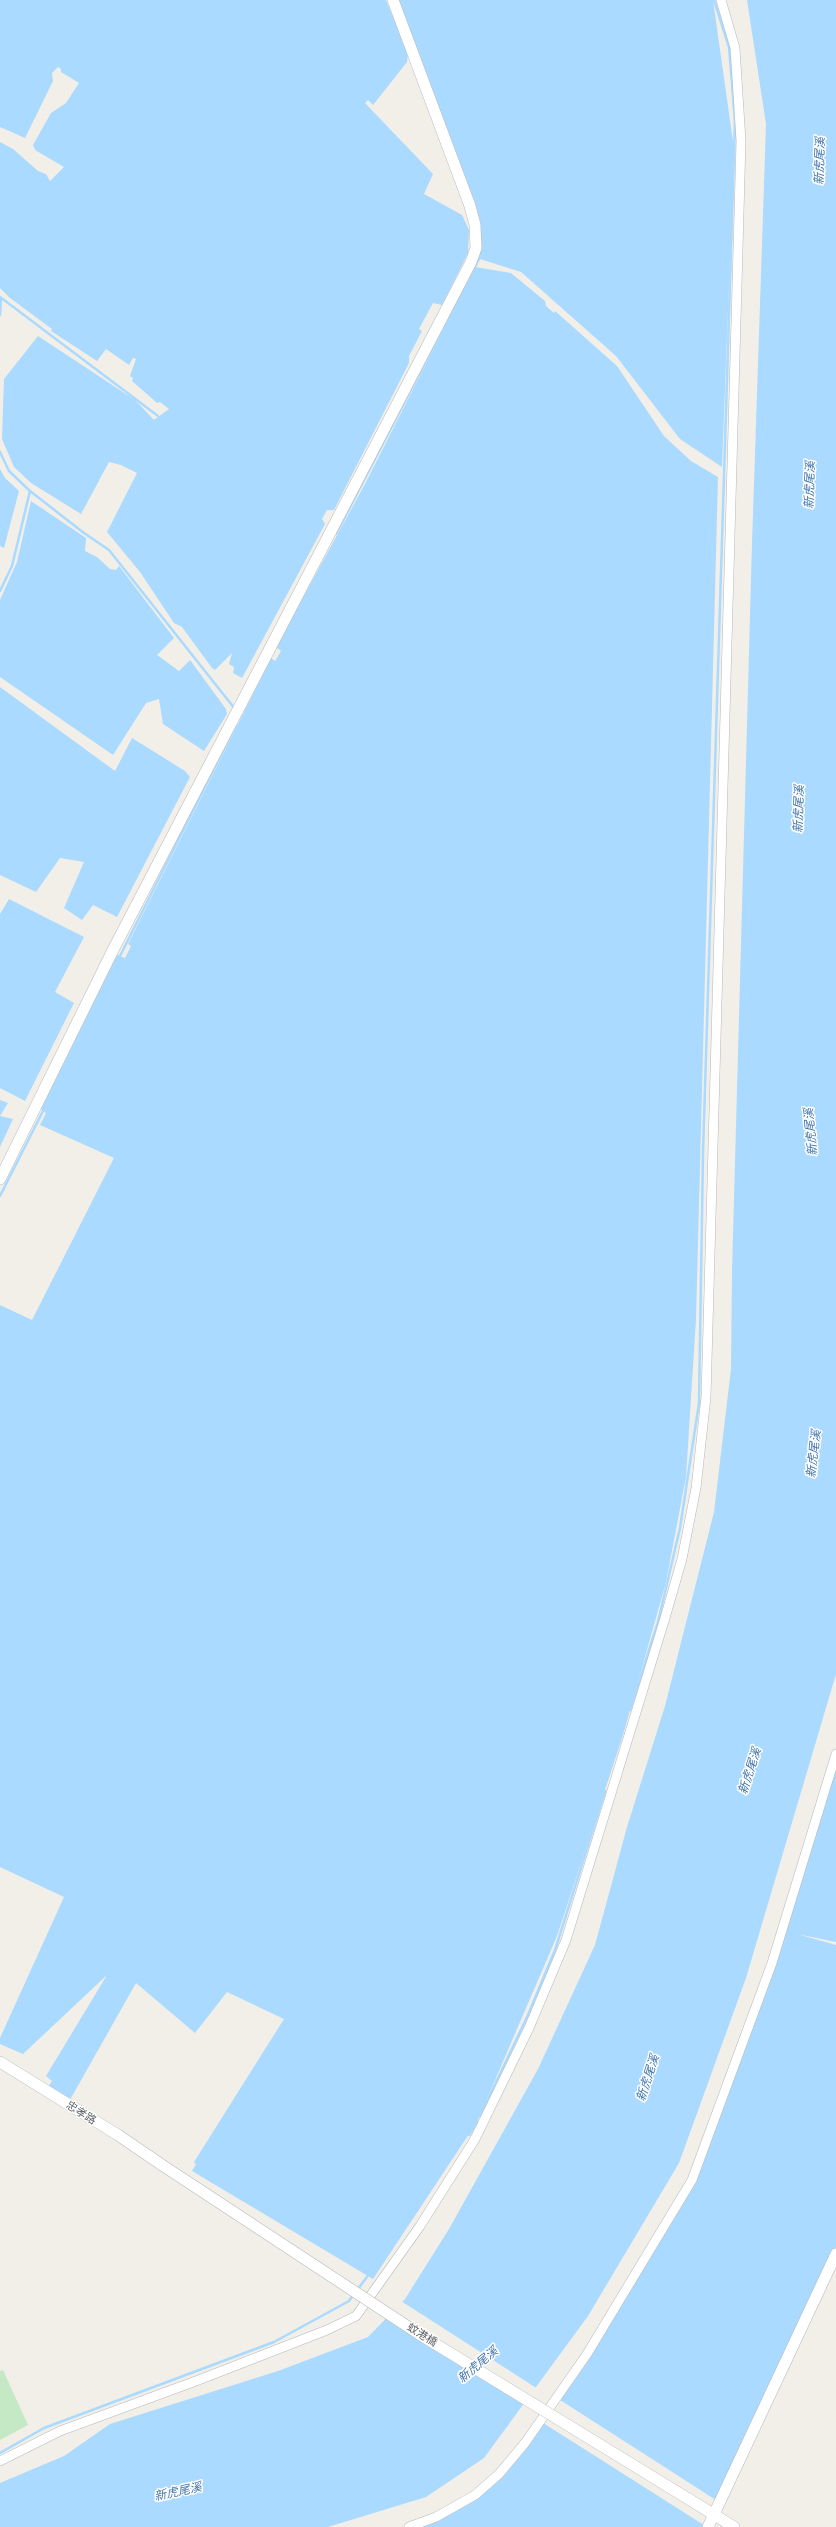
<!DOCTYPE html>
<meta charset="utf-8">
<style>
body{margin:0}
canvas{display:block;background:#f1efe8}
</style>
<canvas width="836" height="2527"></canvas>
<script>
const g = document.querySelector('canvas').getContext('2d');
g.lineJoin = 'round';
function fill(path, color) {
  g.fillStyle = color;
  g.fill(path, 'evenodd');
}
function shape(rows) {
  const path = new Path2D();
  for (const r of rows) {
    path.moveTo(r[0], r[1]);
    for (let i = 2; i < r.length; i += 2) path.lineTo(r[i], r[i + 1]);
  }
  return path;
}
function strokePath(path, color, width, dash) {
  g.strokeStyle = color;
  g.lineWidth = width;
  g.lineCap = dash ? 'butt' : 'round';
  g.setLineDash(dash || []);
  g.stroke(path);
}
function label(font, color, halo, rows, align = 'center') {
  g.font = font + ' Mulish,"Noto Sans TC",sans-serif';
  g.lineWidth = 3;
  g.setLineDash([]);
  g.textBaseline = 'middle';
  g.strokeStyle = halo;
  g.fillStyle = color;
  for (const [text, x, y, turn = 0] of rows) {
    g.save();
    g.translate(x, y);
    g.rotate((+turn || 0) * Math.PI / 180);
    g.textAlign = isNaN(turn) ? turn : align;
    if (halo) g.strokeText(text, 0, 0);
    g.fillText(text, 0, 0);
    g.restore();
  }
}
const green = shape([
 [3,2370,28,2425,0,2440,0,2371]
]);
const water = shape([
 [0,0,386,0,408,53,407,62,373,105,368,100,365,103,433,174,424,194,462,215,469,230,468,253,442,305,433,303,419,329,422,331,409,356,409,363,334,510,327,510,322,519,325,524,242,678,233,673,234,667,229,664,232,653,215,670,212,668,182,627,174,623,140,572,107,532,137,473,121,465,109,462,81,514,31,483,14,467,2,439,4,379,38,336,135,400,154,420,169,409,160,402,157,403,132,381,133,378,130,376,136,359,133,358,129,365,106,349,97,361,51,331,52,329,10,298,0,288,0,142,13,149,38,171,46,174,50,181,64,167,35,150,33,145,51,113,66,103,79,83,61,72,61,69,58,67,52,73,53,81,25,138,0,127],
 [398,0,713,0,734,149,722,467,680,439,616,356,521,272,480,259,478,214],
 [747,0,836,0,836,1674,746,1978,679,2163,588,2316,484,2458,426,2497,328,2527,0,2527,0,2483,64,2456,110,2424,278,2371,368,2337,405,2299,449,2229,538,2069,595,1945,627,1827,665,1706,714,1512,731,1369,732,1271,752,543,766,124],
 [475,267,511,273,545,301,546,306,554,313,555,311,617,366,664,436,691,461,718,477,696,1319,686,1477,666,1582,623,1735,557,1936,477,2122,373,2279,192,2171,196,2164,194,2162,284,2019,227,1992,195,2033,136,1983,71,2098,45,2092,52,2081,46,2076,107,1975,23,2054,0,2044,0,2038,64,1897,0,1867,0,1305,32,1320,114,1158,40,1125,46,1113,41,1109,117,955,125,958,131,946,128,944,271,658,275,661,281,651,276,647,365,484],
 [0,469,5,478,19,491,4,548,0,546],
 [31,501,86,538,85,551,97,557,110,569,116,570,119,566,174,638,157,655,179,671,190,660,226,709,227,714,204,751,163,724,159,699,146,703,113,755,0,677,0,600,17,562],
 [0,687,115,771,132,738,185,771,190,777,117,917,93,905,82,920,64,908,84,862,60,858,36,892,0,875],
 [9,899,84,937,55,992,74,1003,25,1101,0,1088,0,914],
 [0,1100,8,1103,0,1116,13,1119,0,1147],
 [836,1754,836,1942,797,1934,836,1945,836,2254,719,2502,557,2398,695,2171,782,1929],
 [540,2421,707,2527,409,2527,475,2495]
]);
const pier = shape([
 [401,2301,538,2389,528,2403,388,2313]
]);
const stream = shape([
 [0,297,158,416],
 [0,315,1,298],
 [0,452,9,471,30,491,84,533,109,550,235,709],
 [336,534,480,257],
 [0,591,12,566,30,491],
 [119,958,236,725],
 [0,1196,44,1109],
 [630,1710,658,1622,680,1528,699,1403,703,1152,735,121,729,47,714,0],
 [480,2116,528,2015,555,1950,605,1791],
 [469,2135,477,2122],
 [358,2289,369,2274],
 [0,2453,44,2428,274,2342,349,2301,353,2295]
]);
const minor = shape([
 [0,2461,60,2431,196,2381,327,2330,356,2316,420,2226,475,2139,529,2028,566,1940,665,1618,682,1559,696,1488,706,1397,741,141,735,48,721,0],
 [409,2527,436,2517,475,2495,499,2474,525,2443,587,2354,692,2180,772,1963,836,1754]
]);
const tertiary = shape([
 [0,1179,114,948,471,262,476,248,475,225,470,206,393,0],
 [0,2062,118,2135,162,2165],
 [687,2498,734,2527],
 [708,2527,836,2254]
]);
const tertiaryBridge = shape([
 [162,2165,419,2334,687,2498]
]);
const streetNames = [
 ["忠孝路",81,2113,32],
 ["蚊港橋",422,2335,32]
];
const waterNames = [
 ["新虎尾溪",820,161,-88],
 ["新虎尾溪",810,485,-88],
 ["新虎尾溪",799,809,-88],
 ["新虎尾溪",811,1132,-95],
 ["新虎尾溪",814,1454,-83],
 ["新虎尾溪",750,1771,-72],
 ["新虎尾溪",648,2078,-72],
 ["新虎尾溪",478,2365,-40],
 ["新虎尾溪",178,2492,-12]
];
fill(green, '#c5e8c5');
fill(water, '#aadaff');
fill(pier, '#f1efe8');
strokePath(stream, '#aadaff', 2.5);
strokePath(minor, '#b5b8bc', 10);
strokePath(tertiary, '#b5b8bc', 12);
strokePath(minor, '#fff', 9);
strokePath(tertiary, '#fff', 11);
strokePath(tertiaryBridge, '#b5b8bc', 12, []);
strokePath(tertiaryBridge, '#fff', 11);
label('11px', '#5f6368', '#fff', streetNames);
label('italic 12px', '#4174aa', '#fff', waterNames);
</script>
